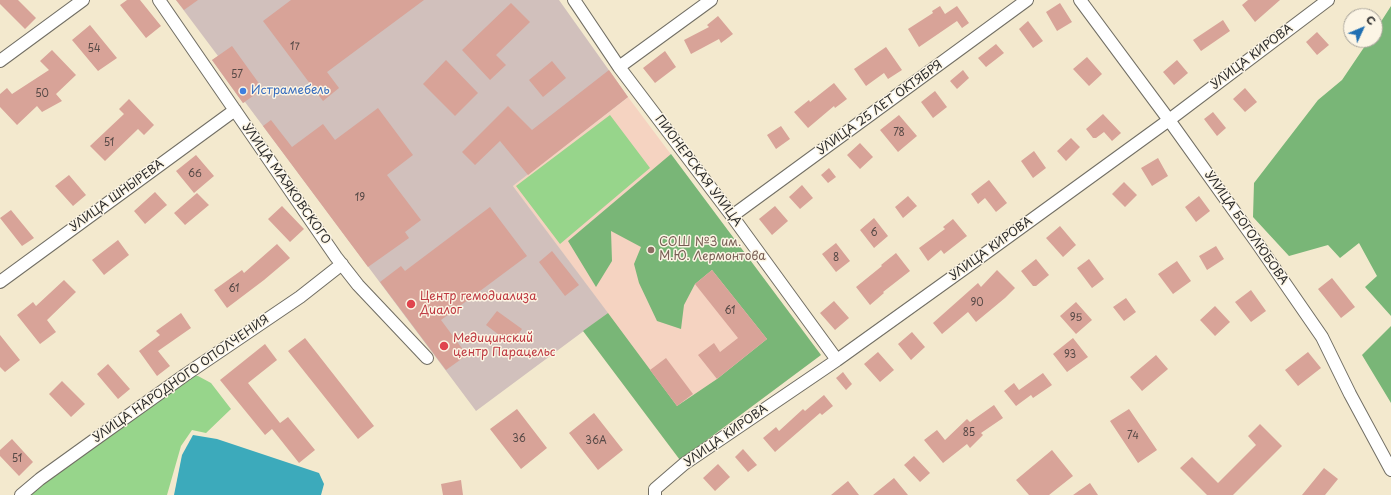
<!DOCTYPE html>
<meta charset="utf-8">
<style>
body{margin:0}
#map{position:relative;width:1391px;height:495px;overflow:hidden;background:#f3e9ce;font-family:"Playpen Sans",sans-serif}
canvas{display:block}
.north{position:absolute;left:1343px;top:8px;width:40px;height:40px;box-sizing:border-box;background:#fcf5e5;border:1px solid #a8a49b;border-radius:50%;rotate:46deg;font-size:11px;font-weight:700;line-height:16px;text-align:center;color:#2b2b2b}
.north::after{content:'';display:block;margin:auto;width:14px;height:18px;background:#1f6fb2;clip-path:polygon(50% 0,100% 100%,50% 72%,0 100%)}
</style>
<div id="map">
<canvas width="1391" height="495"></canvas>
<div class="north">С</div>
</div>
<script>
const g = document.querySelector('canvas').getContext('2d');
g.lineJoin = 'round';
function fill(path, color) {
  g.fillStyle = color;
  g.fill(path, 'evenodd');
}
function shape(rows) {
  const path = new Path2D();
  for (const r of rows) {
    path.moveTo(r[0], r[1]);
    for (let i = 2; i < r.length; i += 2) path.lineTo(r[i], r[i + 1]);
  }
  return path;
}
function strokePath(path, color, width, dash) {
  g.strokeStyle = color;
  g.lineWidth = width;
  g.lineCap = dash ? 'butt' : 'round';
  g.setLineDash(dash || []);
  g.stroke(path);
}
function label(font, color, halo, rows, align = 'center') {
  g.font = font + ' "Playpen Sans",sans-serif';
  g.lineWidth = 3;
  g.setLineDash([]);
  g.textBaseline = 'middle';
  g.strokeStyle = halo;
  g.fillStyle = color;
  for (const [text, x, y, turn = 0] of rows) {
    g.save();
    g.translate(x, y);
    g.rotate((+turn || 0) * Math.PI / 180);
    g.textAlign = isNaN(turn) ? turn : align;
    if (halo) g.strokeText(text, 0, 0);
    g.fillText(text, 0, 0);
    g.restore();
  }
}
const built = shape([
 [628,97,821,355,680,460,583,331,607,313,513,186]
]);
const industrial = shape([
 [176,0,559,0,628,97,513,186,608,313,476,411,245,102,243,103,212,60,218,56]
]);
const green = shape([
 [610,115,650,168,560,244,516,186],
 [189,375,198,376,211,383,231,409,206,433,192,430,181,446,167,495,25,495]
]);
const forest = shape([
 [1391,6,1391,316,1365,287,1377,276,1359,243,1340,258,1328,245,1289,256,1253,217,1254,183,1318,100,1342,80,1369,40,1375,40,1375,31],
 [671,154,821,355,680,460,583,331,608,313,677,406,717,379,767,339,712,270,695,284,684,305,681,329,657,321,639,283,634,264,641,247,611,231,612,261,596,287,568,241],
 [1391,326,1391,403,1362,355]
]);
const water = shape([
 [193,435,217,439,319,473,324,484,321,495,174,495,182,455]
]);
const building = shape([
 [0,0,18,0,36,18,25,29,0,4],
 [127,0,140,0,161,26,146,38,120,5],
 [176,0,198,0,184,10],
 [291,0,424,0,327,72,339,88,323,101,263,21],
 [1248,0,1280,0,1255,22,1242,5],
 [511,3,530,22,496,55,506,65,490,80,462,50],
 [1060,3,1072,22,1057,31,1046,12],
 [940,6,945,14,957,6,969,23,962,28,957,21,919,47,908,29,933,13,932,11],
 [718,16,733,34,721,43,719,39,691,54,684,40,709,27,707,25],
 [1223,20,1230,31,1201,51,1193,40],
 [1028,21,1043,41,1033,48,1019,29],
 [90,25,117,58,98,71,72,40],
 [1317,32,1329,45,1317,55,1306,42],
 [996,44,1004,53,986,67,978,58],
 [232,46,263,89,243,103,212,60],
 [886,47,902,70,888,79,884,73,866,86,854,69],
 [52,50,76,75,56,94,62,101,42,112,37,106,17,125,0,107,0,94,7,88,12,94,49,70,40,61],
 [665,51,676,67,655,83,643,68],
 [1087,57,1102,74,1089,86,1073,69],
 [446,60,478,93,455,116,423,84],
 [1177,60,1188,73,1174,85,1163,72],
 [552,61,566,78,543,97,529,80],
 [609,70,628,97,528,175,500,141,475,165,462,152,508,106,532,130],
 [963,70,969,78,957,89,950,81],
 [834,83,847,99,835,108,834,106,808,128,794,112,809,100,810,102],
 [1245,88,1257,102,1245,112,1233,99],
 [935,91,947,107,933,118,921,102],
 [129,99,154,125,144,135,138,129,105,161,90,146,124,114,119,109],
 [378,108,413,155,387,175,421,220,405,232,409,238,368,267,263,126,271,120,292,147,323,124,335,140],
 [1213,112,1226,128,1217,136,1204,119],
 [1103,114,1121,133,1112,141,1104,132,1096,138,1093,138,1086,129],
 [899,115,917,136,898,152,880,130],
 [781,126,790,139,776,149,767,135],
 [1071,138,1080,147,1066,161,1057,151],
 [860,143,873,157,860,169,847,155],
 [1034,151,1046,168,1033,178,1021,161],
 [196,155,214,176,194,193,176,171],
 [1158,158,1168,176,1152,186,1141,168],
 [829,168,836,177,828,183,821,175],
 [69,175,86,195,73,206,55,186],
 [989,180,1007,203,996,212,985,198,978,204,971,194],
 [1124,182,1137,195,1125,207,1112,194],
 [802,185,813,198,800,209,789,197],
 [155,192,167,205,145,224,134,211],
 [197,193,209,205,185,225,174,213],
 [908,196,917,206,903,218,895,207],
 [1199,196,1210,211,1196,222,1185,207],
 [282,206,304,229,290,242,268,219],
 [775,206,788,221,772,235,759,219],
 [490,207,527,256,441,320,467,355,446,370,380,282,401,266,405,271],
 [11,210,34,238,22,246,0,218],
 [874,218,888,236,874,248,860,230],
 [953,219,967,236,944,254,941,250,928,261,919,248,945,229,943,227],
 [1060,226,1076,245,1063,257,1046,238],
 [118,240,129,255,104,275,92,260],
 [836,243,850,261,836,272,822,254],
 [277,244,290,258,264,280,227,308,214,290,242,270,244,273],
 [1216,246,1224,259,1207,270,1199,256],
 [552,251,579,285,565,296,539,262],
 [896,253,910,271,883,292,884,293,870,305,856,287,882,266,881,265],
 [1036,259,1049,275,1036,286,1033,286,1021,271],
 [1089,259,1104,279,1092,288,1077,268],
 [1177,261,1191,281,1173,294,1158,274],
 [712,270,767,339,717,379,698,355,714,343,720,352,738,338,695,284],
 [997,270,1015,288,1005,298,976,322,968,312,942,334,933,323,978,283,981,287],
 [1332,278,1355,307,1341,318,1318,289],
 [64,280,76,292,47,320,56,332,40,344,17,315,33,302,36,306],
 [1251,290,1266,311,1251,322,1235,302],
 [1126,298,1136,312,1124,321,1113,307],
 [834,301,849,318,835,330,820,313],
 [1076,302,1092,320,1076,334,1060,316],
 [1215,306,1230,322,1215,336,1200,320],
 [497,311,522,329,511,344,486,325],
 [181,313,191,328,158,351,170,366,157,376,139,351,160,335,156,331],
 [912,332,925,347,911,360,898,344],
 [0,335,20,360,5,372,0,367],
 [305,338,374,426,358,439,288,351],
 [1073,338,1088,357,1067,372,1053,354],
 [265,344,277,360,248,383,280,423,288,417,315,450,299,463,272,429,265,435,220,380],
 [878,352,894,370,880,382,864,364],
 [1308,352,1321,368,1298,386,1285,370],
 [1156,355,1168,369,1142,391,1130,377],
 [666,358,693,394,677,406,650,370],
 [108,364,130,389,118,399,97,374],
 [843,372,852,384,846,390,836,378],
 [1043,373,1052,385,1033,398,1031,395,1016,406,1004,391,1014,383,1019,390],
 [62,381,85,404,71,417,49,394],
 [824,395,833,406,822,415,820,413,775,452,763,438,776,427,779,431,803,409,805,411],
 [994,405,1003,418,981,433,983,435,970,448,967,444,943,463,924,440,937,430,945,440,967,419,970,422],
 [517,409,547,448,521,469,490,429],
 [1129,409,1157,450,1138,463,1110,421],
 [594,413,623,450,598,470,569,433],
 [1260,424,1282,446,1233,495,1207,495,1180,468,1192,457,1218,483,1256,445,1248,436],
 [12,439,33,462,19,476,0,456,0,450],
 [743,449,757,465,748,472,735,457],
 [1052,450,1073,476,1049,495,1029,495,1016,480],
 [914,456,930,473,920,482,904,465],
 [718,464,730,477,715,491,703,478],
 [1324,468,1338,479,1325,495,1302,495],
 [894,478,908,495,873,495],
 [461,480,463,495,443,495,441,484],
 [848,481,859,495,831,495],
 [1090,483,1098,495,1073,495]
]);
const minor = shape([
 [159,0,336,257,358,285,427,358],
 [574,0,619,67,732,216,837,360],
 [1080,0,1169,120,1257,243,1322,337,1350,394,1391,470],
 [0,61,83,0],
 [619,67,711,0],
 [732,216,1027,0],
 [0,282,235,110],
 [21,495,40,479,90,443,185,375,300,297,342,264],
 [655,495,655,489,684,464,837,360,968,266,1169,120,1328,0]
]);
const markers = [
 [243,91,4,"#3f7fe0"],
 [651,250,4,"#8d6e63"],
 [411,304,5,"#e0444e"],
 [444,346,5,"#e0444e"]
];
const numberNames = [
 ["17",295,47],
 ["54",94,49],
 ["57",237,75],
 ["50",42,94],
 ["78",899,133],
 ["51",109,143],
 ["66",195,174],
 ["19",360,198],
 ["6",874,233],
 ["8",836,258],
 ["61",234,289],
 ["90",977,303],
 ["61",730,311],
 ["95",1076,318],
 ["93",1070,355],
 ["85",969,433],
 ["74",1133,436],
 ["36",519,439],
 ["36А",596,441],
 ["51",17,459]
];
const streetNames = [
 ["УЛИЦА КИРОВА",1252,57,-37],
 ["УЛИЦА 25 ЛЕТ ОКТЯБРЯ",880,108,-36],
 ["ПИОНЕРСКАЯ УЛИЦА",698,171,53],
 ["УЛИЦА МАЯКОВСКОГО",286,184,55],
 ["УЛИЦА ШНЫРЕВА",117,196,-36],
 ["УЛИЦА БОГОЛЮБОВА",1246,228,55],
 ["УЛИЦА КИРОВА",991,249,-36],
 ["УЛИЦА НАРОДНОГО ОПОЛЧЕНИЯ",181,379,-35],
 ["УЛИЦА КИРОВА",726,436,-35]
];
const shopNames = [
 ["Истрамебель",251,91]
];
const educationNames = [
 ["СОШ №3 им.",659,243],
 ["М.Ю. Лермонтова",659,257]
];
const healthNames = [
 ["Центр гемодиализа",420,297],
 ["Диалог",420,311],
 ["Медицинский",453,339],
 ["центр Парацельс",453,353]
];
fill(built, '#f5d3c1');
fill(industrial, '#d1c0bc');
fill(green, '#97d58b');
fill(forest, '#79b677');
fill(water, '#3caabb');
fill(building, '#d8a398');
strokePath(minor, '#716e64', 14);
strokePath(minor, '#fff', 12);
for (const [x, y, r, color] of markers) {
  const dot = new Path2D();
  dot.arc(x, y, r, 0, 2 * Math.PI);
  g.fillStyle = color;
  g.fill(dot);
  strokePath(dot, '#fcf5e5', 1.5);
}
label('10px', '#564946', null, numberNames);
label('12px', '#2b2b2b', '#fcf5e5', streetNames);
label('12px', '#366cbe', '#fcf5e5', shopNames, 'left');
label('12px', '#785e54', '#fcf5e5', educationNames, 'left');
label('12px', '#be3a42', '#fcf5e5', healthNames, 'left');
</script>
